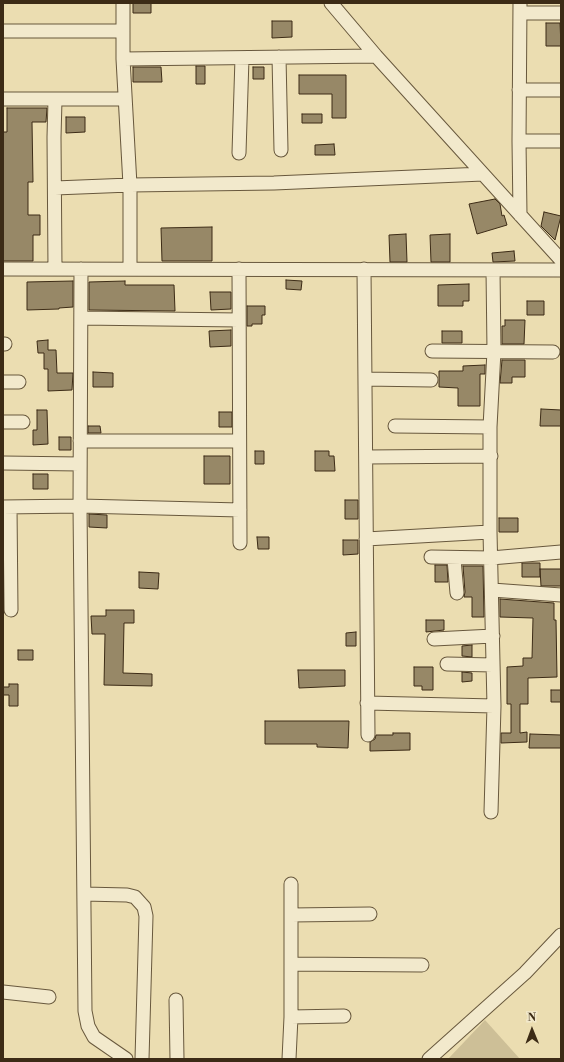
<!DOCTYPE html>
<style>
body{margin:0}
#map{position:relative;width:564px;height:1062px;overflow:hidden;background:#ebddb1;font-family:"Libre Bodoni",serif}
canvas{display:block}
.frame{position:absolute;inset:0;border:4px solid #3c2b16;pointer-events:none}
.north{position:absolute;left:512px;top:1010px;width:40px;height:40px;-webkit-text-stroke:3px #f2e9cc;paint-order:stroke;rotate:359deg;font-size:11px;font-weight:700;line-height:16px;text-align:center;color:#3c2b16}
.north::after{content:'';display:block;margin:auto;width:14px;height:18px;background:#3c2b16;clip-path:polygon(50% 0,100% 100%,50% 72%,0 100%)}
</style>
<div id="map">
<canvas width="564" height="1062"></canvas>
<div class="frame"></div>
<div class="north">N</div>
</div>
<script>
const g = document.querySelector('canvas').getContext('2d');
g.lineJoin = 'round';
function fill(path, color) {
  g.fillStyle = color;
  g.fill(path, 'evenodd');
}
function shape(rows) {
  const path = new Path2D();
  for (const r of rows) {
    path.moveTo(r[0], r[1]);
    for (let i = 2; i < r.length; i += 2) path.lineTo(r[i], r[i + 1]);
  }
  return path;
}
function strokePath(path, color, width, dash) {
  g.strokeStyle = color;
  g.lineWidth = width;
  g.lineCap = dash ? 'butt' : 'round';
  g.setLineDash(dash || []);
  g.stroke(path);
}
const green = shape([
 [485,1020,520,1059,448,1059]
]);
const building = shape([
 [133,3,151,3,151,13,133,13,133,3],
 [272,21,292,21,292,37,272,38,272,21],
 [546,23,560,23,561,46,546,46,546,23],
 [196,66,205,66,205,84,196,84,196,66],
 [133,67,161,67,162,82,133,82,133,67],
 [253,67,264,67,264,79,253,79,253,67],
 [299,75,346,75,346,118,332,118,332,94,299,94,299,75],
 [7,108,47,108,46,122,32,122,33,182,28,182,28,215,40,215,40,235,33,235,33,261,3,261,3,132,7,132,7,108],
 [302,114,322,114,322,123,302,123,302,114],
 [66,117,85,117,85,132,66,133,66,117],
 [334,144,335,155,315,155,315,145,334,144],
 [495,199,500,204,502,216,504,215,507,225,477,234,469,204,495,199],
 [544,212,561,216,555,240,541,226,544,212],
 [212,227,212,261,162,261,161,228,212,227],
 [406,234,407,262,390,262,389,235,406,234],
 [450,234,450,262,431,262,430,235,450,234],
 [514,251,515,261,493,262,492,253,514,251],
 [286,280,302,281,301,290,286,289,286,280],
 [73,281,73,307,59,308,59,309,27,310,27,282,73,281],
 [125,281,125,285,174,285,175,311,89,310,89,282,125,281],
 [469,284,469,301,463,301,463,306,438,306,438,285,469,284],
 [210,292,231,292,231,309,211,310,210,292],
 [527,301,544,301,544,315,527,315,527,301],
 [247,306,265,306,265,315,262,315,262,324,252,324,252,326,247,326,247,306],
 [505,320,525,320,524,344,502,344,502,326,505,326,505,320],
 [231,330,231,346,210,347,209,331,231,330],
 [442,331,462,331,462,343,442,343,442,331],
 [48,340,48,350,56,350,57,373,73,373,72,390,48,391,48,369,44,369,44,353,38,353,37,341,48,340],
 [502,360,525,360,525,377,512,377,512,383,500,383,502,360],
 [485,365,485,374,480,374,480,406,458,406,458,388,439,387,439,371,463,371,463,366,485,365],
 [93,372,113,373,113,387,93,387,93,372],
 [541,409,561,410,561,426,540,426,541,409],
 [37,410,47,410,48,444,33,445,33,430,37,430,37,410],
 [219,412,232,412,232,427,219,427,219,412],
 [88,426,100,426,101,433,88,433,88,426],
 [59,437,71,437,71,450,59,450,59,437],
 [255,451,264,451,264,464,255,464,255,451],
 [315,451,329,451,329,456,334,456,335,471,315,471,315,451],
 [204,456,230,456,230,484,204,484,204,456],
 [33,474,48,474,48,489,33,489,33,474],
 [345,500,358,500,358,519,345,519,345,500],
 [89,514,107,515,107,528,89,527,89,514],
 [499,518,518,518,518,532,499,532,499,518],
 [257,537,269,537,269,549,258,549,257,537],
 [343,540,358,540,358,554,343,555,343,540],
 [522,563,540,563,540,577,522,577,522,563],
 [435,565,447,565,448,582,435,582,435,565],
 [463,566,483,566,484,617,472,617,472,597,464,597,465,592,463,566],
 [540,569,561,569,561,586,541,586,540,569],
 [139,572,159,573,158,589,139,588,139,572],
 [500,599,554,603,554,620,556,620,557,677,528,678,528,704,520,704,520,733,527,732,527,742,501,743,501,733,511,733,511,704,507,704,507,667,523,666,523,658,532,658,533,618,500,617,500,599],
 [106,610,134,610,134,623,124,623,123,673,152,674,152,686,104,685,105,634,92,634,91,616,106,616,106,610],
 [426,620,444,620,444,630,426,632,426,620],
 [356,632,356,646,346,646,346,633,356,632],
 [472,645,472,657,462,656,462,646,472,645],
 [18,650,33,650,33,660,18,660,18,650],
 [414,667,433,667,433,690,422,690,422,686,414,686,414,667],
 [298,670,345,670,345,686,299,688,298,670],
 [462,672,472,673,472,681,462,682,462,672],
 [9,684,18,684,18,706,9,706,9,695,3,695,3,687,9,687,9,684],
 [551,690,561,690,561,702,551,702,551,690],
 [265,721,349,721,348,748,317,747,317,744,265,744,265,721],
 [393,733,410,733,410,750,370,751,370,742,375,739,376,735,393,735,393,733],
 [530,734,561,735,561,748,529,748,530,734]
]);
const minor = shape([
 [123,3,123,59,130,185,130,269],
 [331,3,376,56,561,260],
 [520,13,561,13],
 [3,31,123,31],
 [279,57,281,150],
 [123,59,376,56],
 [519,90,561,90],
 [3,99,125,99],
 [519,141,561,141],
 [239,153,242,58],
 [55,188,130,185,274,183,483,174],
 [520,215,519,141,520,3],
 [3,269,561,270],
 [55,269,54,137,55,100],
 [81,269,80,506,85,1011,88,1026,94,1037,126,1059],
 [239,269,240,543],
 [364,269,368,735],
 [81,318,239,320],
 [3,344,5,344],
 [432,351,553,352],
 [365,379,431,380],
 [3,382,19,382],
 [3,422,23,422],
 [395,426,490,427],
 [80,441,239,441],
 [366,457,491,456],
 [3,463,80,464],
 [3,507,80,506,240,510],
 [10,507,11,610],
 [366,539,490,532],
 [431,557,491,558,561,552],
 [454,559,457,593],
 [492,590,561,595],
 [434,639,493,636],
 [447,664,493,665],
 [367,703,494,706,490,532,490,427,494,351,493,270],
 [491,812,494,706],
 [84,894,127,895,135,897,144,907,146,916,142,1059],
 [291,915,370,914],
 [291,964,422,965],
 [3,992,49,997],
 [176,1000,177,1059],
 [291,1017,344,1016],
 [289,1059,291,1017,291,884],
 [429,1059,525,973,561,935]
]);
fill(green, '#cdbf97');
fill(building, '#978867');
strokePath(building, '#3c2b16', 1);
strokePath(minor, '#68583d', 15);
strokePath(minor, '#f2e9cc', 13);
</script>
